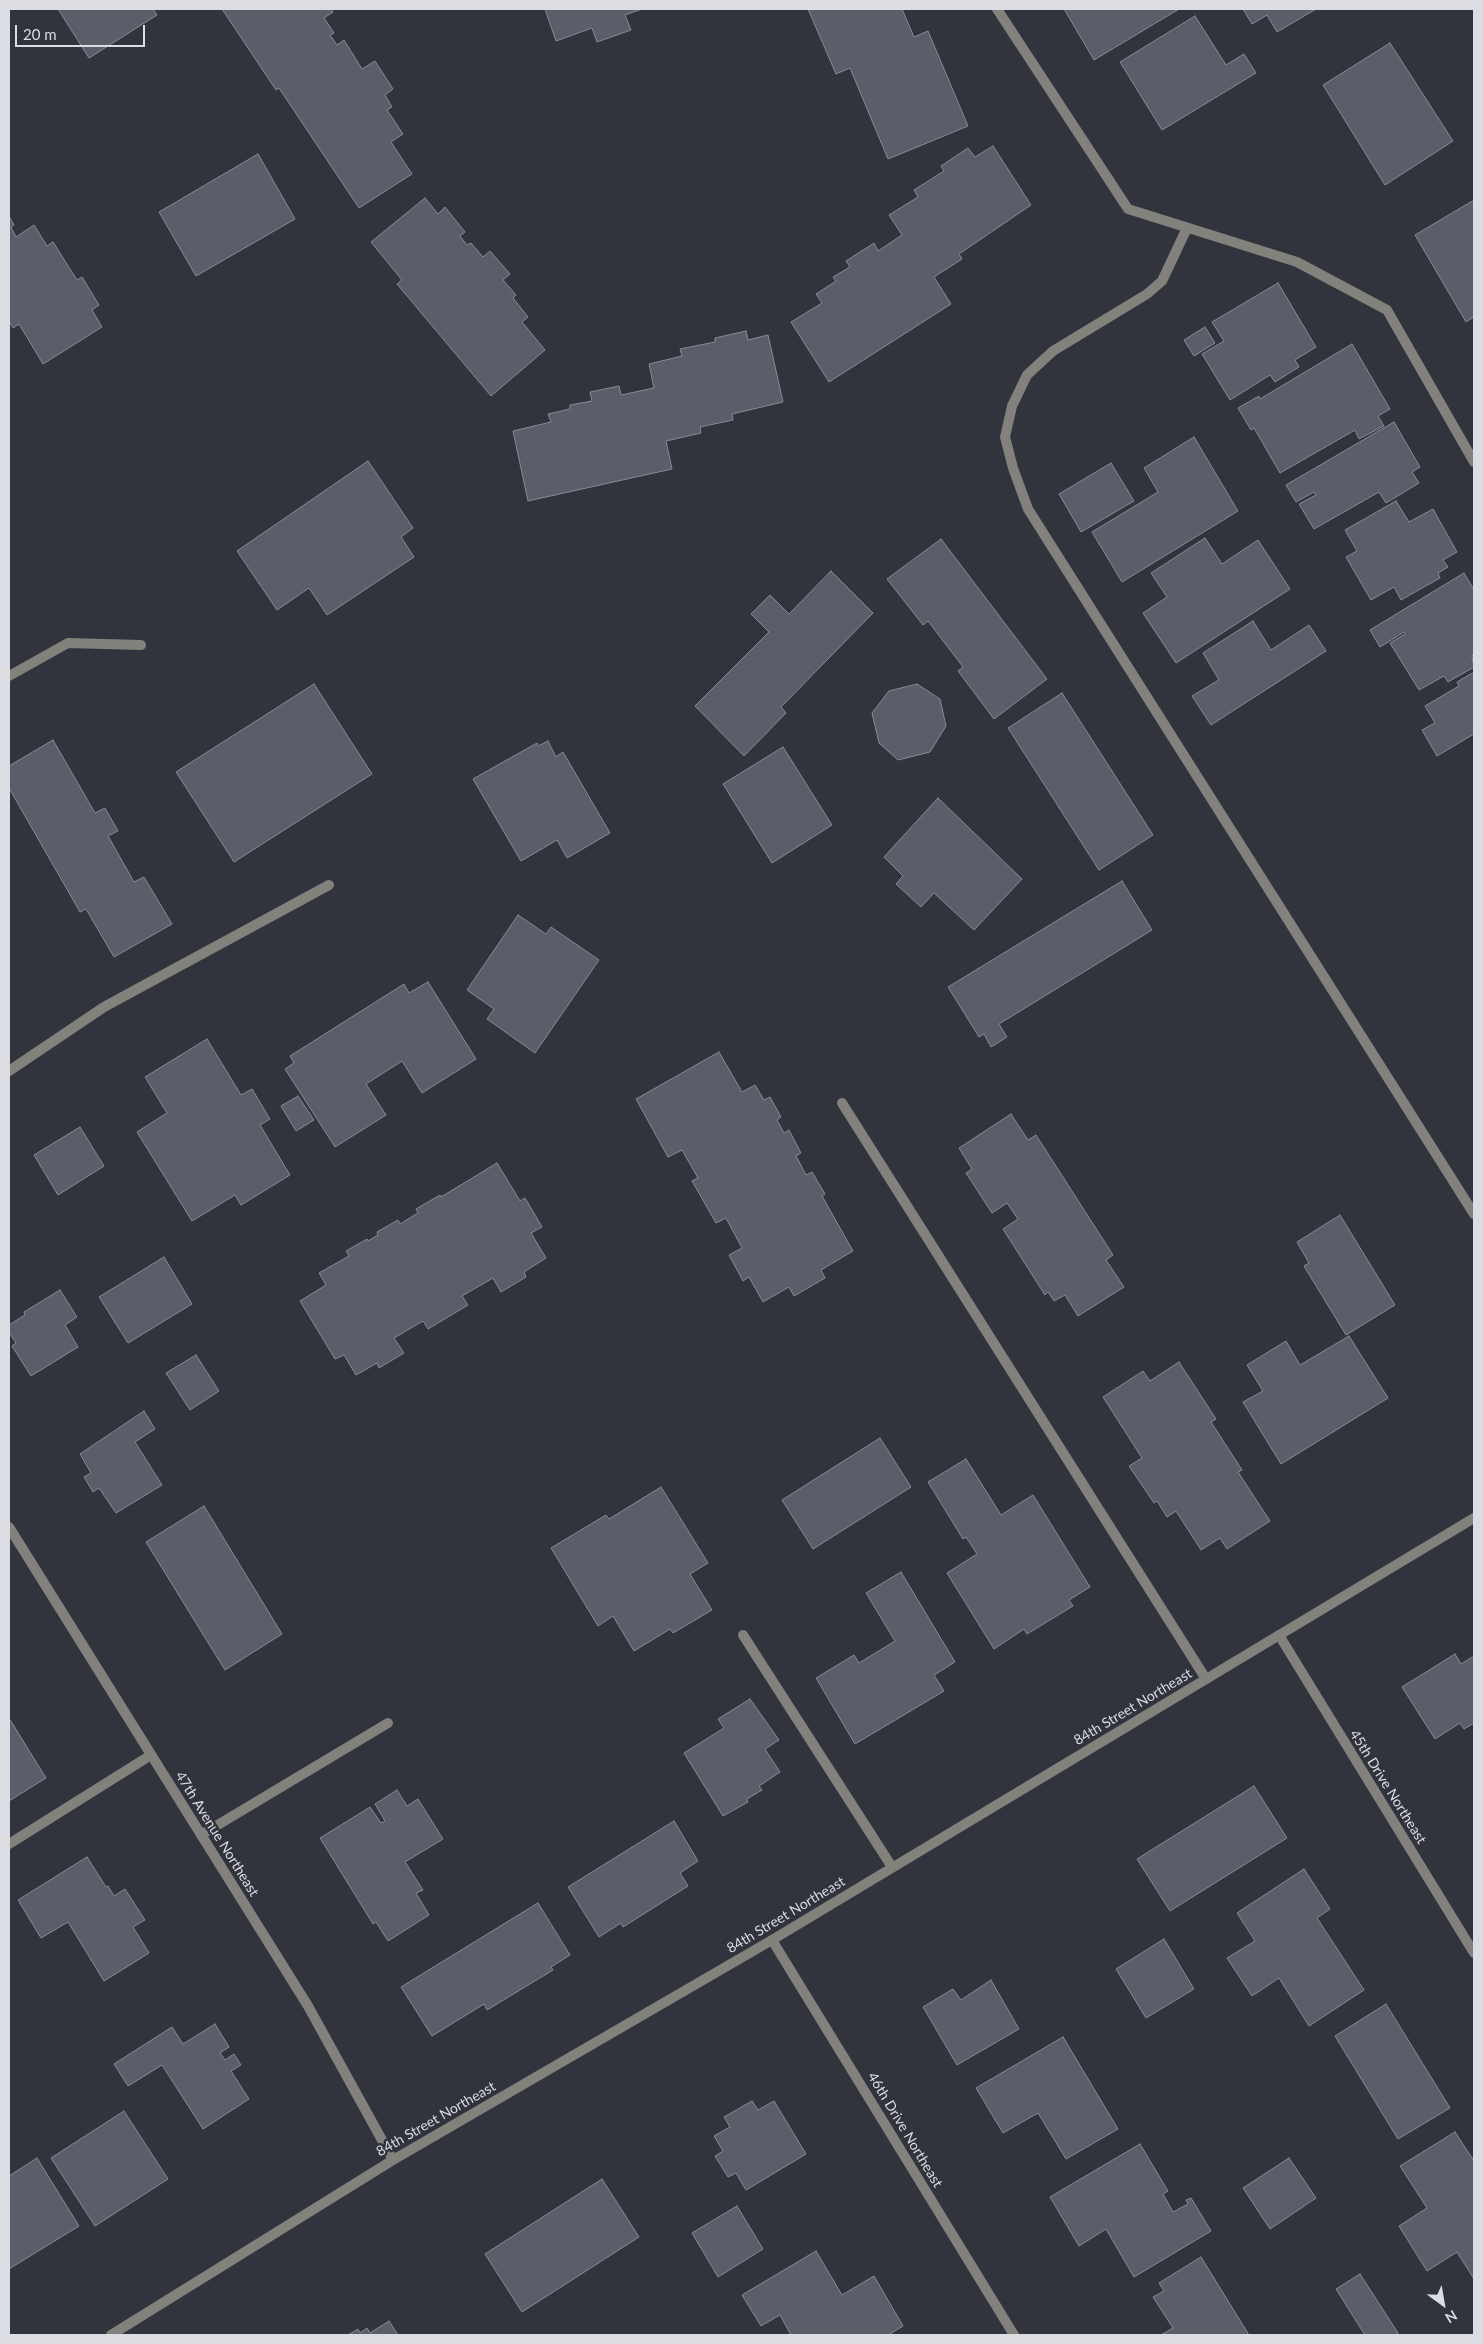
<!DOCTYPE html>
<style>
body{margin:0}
#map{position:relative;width:1483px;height:2344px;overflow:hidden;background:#31333d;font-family:Lato,sans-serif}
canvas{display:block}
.frame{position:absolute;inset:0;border:10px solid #dbdde3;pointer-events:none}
.north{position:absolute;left:1418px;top:2279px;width:50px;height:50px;-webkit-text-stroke:4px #31333d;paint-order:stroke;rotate:148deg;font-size:14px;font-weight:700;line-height:20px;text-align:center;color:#dbdde3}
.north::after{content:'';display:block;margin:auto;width:18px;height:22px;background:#dbdde3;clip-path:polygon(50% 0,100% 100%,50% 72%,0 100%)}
.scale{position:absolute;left:15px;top:25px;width:130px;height:22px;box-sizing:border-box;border:2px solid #dbdde3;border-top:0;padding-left:6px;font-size:15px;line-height:18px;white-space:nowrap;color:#dbdde3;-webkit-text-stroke:4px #31333d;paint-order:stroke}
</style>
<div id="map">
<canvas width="1483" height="2344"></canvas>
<div class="frame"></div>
<div class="north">N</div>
<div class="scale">20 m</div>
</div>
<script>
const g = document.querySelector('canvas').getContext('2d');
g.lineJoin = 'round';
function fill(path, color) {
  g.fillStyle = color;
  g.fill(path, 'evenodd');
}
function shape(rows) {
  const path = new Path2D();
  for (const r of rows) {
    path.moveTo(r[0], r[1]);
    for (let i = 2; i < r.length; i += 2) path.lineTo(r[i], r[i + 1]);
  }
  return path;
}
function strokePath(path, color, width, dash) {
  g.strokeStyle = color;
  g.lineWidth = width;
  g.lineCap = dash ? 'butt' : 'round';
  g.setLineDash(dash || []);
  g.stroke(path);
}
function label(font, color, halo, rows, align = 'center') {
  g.font = font + ' Lato,sans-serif';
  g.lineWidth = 5;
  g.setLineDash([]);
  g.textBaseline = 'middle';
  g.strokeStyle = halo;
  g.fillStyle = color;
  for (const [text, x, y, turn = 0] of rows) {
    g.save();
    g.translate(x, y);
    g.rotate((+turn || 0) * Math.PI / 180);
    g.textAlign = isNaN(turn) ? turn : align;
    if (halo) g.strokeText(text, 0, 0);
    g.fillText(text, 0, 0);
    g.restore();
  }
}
const building = shape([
 [58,9,153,9,157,15,89,58,58,9],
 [222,9,331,9,333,12,324,18,334,33,330,35,337,45,344,40,362,69,375,61,393,89,385,95,392,107,387,110,403,134,391,142,412,174,359,208,279,88,276,90,222,9],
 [545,9,642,9,625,15,631,30,597,42,592,28,556,41,545,9],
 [808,9,902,9,914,37,928,31,968,126,888,159,850,68,836,74,808,9],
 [1064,9,1179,9,1094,60,1064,9],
 [1243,9,1316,9,1277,32,1267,15,1252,24,1243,9],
 [1195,16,1226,65,1244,54,1256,73,1162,130,1120,62,1195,16],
 [1390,43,1453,141,1385,185,1323,85,1390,43],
 [993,146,1031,205,959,254,962,259,934,277,951,304,829,382,791,322,822,303,816,294,836,281,833,277,850,267,846,261,874,243,878,251,902,235,889,215,918,197,914,190,944,171,941,166,968,148,975,157,993,146],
 [258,154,295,219,196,276,159,212,258,154],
 [425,198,438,214,445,207,465,232,460,236,467,245,471,243,483,257,490,251,510,274,503,280,516,295,513,298,528,317,522,322,545,350,491,396,397,284,402,280,371,242,425,198],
 [1474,200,1474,317,1466,322,1415,235,1474,200],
 [9,216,14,225,11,227,16,237,34,225,47,246,53,242,77,280,82,277,99,305,92,310,102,327,43,364,19,324,13,328,9,321,9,216],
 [1278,283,1316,347,1295,360,1299,367,1275,382,1270,375,1230,400,1202,354,1224,341,1212,322,1278,283],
 [1205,327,1215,343,1194,356,1184,340,1205,327],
 [746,331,748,340,768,335,783,402,732,414,733,420,700,427,701,433,666,441,672,469,528,501,513,431,551,422,548,414,570,409,570,405,592,401,590,392,619,386,621,395,654,388,649,364,682,356,680,349,715,342,715,338,746,331],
 [1352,344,1390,409,1378,416,1384,426,1359,439,1355,430,1280,473,1254,428,1251,430,1238,408,1259,396,1260,399,1352,344],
 [1394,422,1420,467,1412,472,1419,483,1386,503,1379,492,1314,529,1299,504,1316,495,1314,492,1296,502,1286,485,1394,422],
 [1194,437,1238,511,1122,582,1092,532,1158,492,1144,468,1194,437],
 [368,461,413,528,401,537,414,557,327,615,309,588,277,610,237,551,368,461],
 [1111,463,1134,501,1081,532,1059,494,1111,463],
 [1396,501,1409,522,1433,509,1457,552,1443,560,1448,567,1438,573,1440,578,1401,600,1394,587,1371,600,1346,557,1357,551,1345,530,1396,501],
 [1205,538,1222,564,1258,540,1290,589,1176,663,1143,613,1167,597,1151,573,1205,538],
 [941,539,1047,679,994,719,958,671,963,667,928,621,923,625,887,579,941,539],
 [831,571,873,613,781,707,786,713,744,756,695,706,769,632,751,614,770,595,789,614,831,571],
 [1464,573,1474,590,1474,654,1472,656,1474,667,1448,682,1444,676,1419,690,1390,643,1405,634,1404,632,1380,647,1370,630,1464,573],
 [1253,621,1271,650,1309,625,1326,651,1211,725,1192,696,1219,680,1203,653,1253,621],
 [1474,672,1474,734,1437,756,1422,730,1435,723,1425,706,1459,686,1457,682,1474,672],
 [314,684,372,774,234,862,176,772,314,684],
 [917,684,940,699,946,726,930,752,898,760,879,743,872,713,889,691,917,684],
 [1062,693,1153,835,1099,870,1008,728,1062,693],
 [53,740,95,813,105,808,118,831,108,836,134,882,144,877,172,924,114,957,86,909,80,912,9,788,9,766,53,740],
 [548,741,556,757,563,752,610,833,567,858,557,840,521,861,473,779,537,743,538,746,548,741],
 [783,747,832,825,772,863,723,784,783,747],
 [938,798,1022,879,974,930,934,893,921,907,896,884,903,876,884,857,938,798],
 [1122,881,1152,930,999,1024,1007,1037,991,1047,984,1034,979,1037,948,987,1122,881],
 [518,915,546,934,551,927,599,960,535,1053,487,1019,494,1009,467,990,518,915],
 [428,982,476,1059,422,1093,402,1061,366,1084,386,1115,335,1147,285,1069,294,1063,290,1056,404,984,409,993,428,982],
 [207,1039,241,1095,252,1089,270,1119,260,1125,290,1175,241,1205,235,1195,192,1221,137,1132,167,1113,145,1077,207,1039],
 [719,1052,742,1092,755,1085,764,1100,770,1097,781,1117,777,1120,784,1133,789,1130,801,1153,796,1156,806,1175,812,1172,825,1194,822,1196,853,1251,821,1270,825,1278,794,1296,789,1287,763,1302,749,1277,743,1281,729,1255,742,1248,726,1218,716,1223,692,1181,698,1178,682,1150,668,1157,636,1099,719,1052],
 [298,1096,314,1120,296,1131,281,1106,298,1096],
 [1011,1114,1028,1140,1036,1135,1113,1255,1106,1260,1124,1287,1078,1316,1065,1295,1054,1301,1048,1292,1045,1295,1003,1229,1018,1219,1007,1203,992,1213,966,1173,972,1169,959,1148,1011,1114],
 [80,1127,104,1166,58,1195,34,1155,80,1127],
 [497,1163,520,1201,525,1198,542,1227,531,1233,546,1258,524,1272,526,1277,501,1292,493,1278,462,1296,468,1305,428,1329,423,1321,394,1338,404,1353,379,1368,377,1363,356,1375,344,1355,335,1359,300,1301,326,1285,319,1273,349,1256,346,1251,367,1239,368,1241,378,1235,377,1232,398,1220,400,1224,418,1213,416,1209,440,1195,441,1197,497,1163],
 [1340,1215,1395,1305,1346,1335,1304,1266,1309,1263,1297,1242,1340,1215],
 [164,1257,192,1304,128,1343,99,1297,164,1257],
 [60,1290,77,1317,65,1325,78,1347,31,1376,12,1346,16,1343,9,1332,9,1325,25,1315,24,1312,60,1290],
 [1349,1336,1388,1398,1281,1464,1243,1402,1263,1391,1247,1365,1286,1341,1300,1365,1349,1336],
 [196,1355,219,1391,190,1410,166,1373,196,1355],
 [1179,1362,1216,1419,1211,1422,1242,1470,1238,1472,1270,1521,1227,1549,1220,1538,1201,1550,1176,1511,1167,1517,1157,1501,1154,1503,1129,1466,1142,1458,1103,1397,1143,1371,1150,1381,1179,1362],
 [144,1411,155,1429,135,1442,162,1485,116,1513,99,1488,93,1492,84,1477,91,1473,80,1454,144,1411],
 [880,1438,911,1487,813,1549,782,1500,880,1438],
 [966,1459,1001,1515,1033,1495,1090,1587,1069,1600,1073,1606,1027,1634,1024,1629,994,1649,947,1573,977,1554,966,1537,963,1539,928,1482,966,1459],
 [661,1487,708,1563,690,1574,712,1610,673,1633,670,1629,634,1651,613,1616,598,1626,551,1548,606,1515,609,1519,661,1487],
 [204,1506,282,1634,225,1670,146,1542,204,1506],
 [901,1572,955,1662,934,1675,944,1691,855,1744,816,1678,854,1655,859,1663,895,1641,866,1593,901,1572],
 [1455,1654,1461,1664,1474,1656,1474,1723,1464,1729,1460,1723,1435,1739,1402,1687,1455,1654],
 [750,1699,779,1740,765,1749,780,1772,759,1786,762,1790,747,1799,748,1802,723,1816,684,1753,724,1728,718,1719,750,1699],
 [9,1718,46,1778,9,1801,9,1718],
 [1254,1786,1287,1838,1170,1911,1137,1859,1254,1786],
 [397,1790,407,1806,418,1799,443,1839,405,1862,423,1890,416,1893,429,1915,388,1941,376,1922,373,1924,320,1838,370,1807,381,1823,385,1821,375,1804,397,1790],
 [674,1821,698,1861,680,1873,688,1886,623,1927,621,1923,599,1937,568,1887,674,1821],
 [87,1857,106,1887,108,1886,114,1896,125,1889,145,1920,133,1927,149,1953,104,1981,68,1922,41,1938,18,1900,87,1857],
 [1304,1869,1330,1909,1317,1918,1364,1990,1309,2026,1279,1978,1252,1996,1227,1958,1255,1941,1237,1913,1304,1869],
 [538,1903,570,1955,551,1967,553,1970,487,2010,484,2004,432,2036,401,1987,538,1903],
 [1164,1939,1194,1989,1146,2018,1116,1969,1164,1939],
 [991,1980,1019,2029,957,2065,923,2007,953,1989,961,2000,991,1980],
 [1386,2004,1450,2108,1398,2139,1335,2036,1386,2004],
 [215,2024,229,2047,220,2053,225,2060,234,2054,241,2065,231,2071,249,2099,203,2129,162,2065,128,2086,114,2064,172,2027,183,2044,215,2024],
 [1063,2037,1118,2129,1066,2159,1038,2113,1003,2133,976,2088,1063,2037],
 [752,2101,758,2110,774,2101,806,2154,746,2190,736,2173,728,2177,715,2156,723,2151,714,2136,730,2127,724,2117,752,2101],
 [124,2111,168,2179,95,2226,51,2158,124,2111],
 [1455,2132,1474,2161,1474,2279,1457,2252,1427,2271,1399,2226,1427,2208,1400,2166,1455,2132],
 [1140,2144,1168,2191,1163,2194,1173,2212,1188,2204,1186,2200,1191,2198,1211,2231,1134,2277,1106,2229,1079,2246,1050,2197,1140,2144],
 [37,2158,79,2226,9,2269,9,2176,37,2158],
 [1289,2158,1316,2198,1270,2229,1243,2188,1289,2158],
 [602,2179,639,2237,522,2312,485,2254,602,2179],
 [737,2206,763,2249,718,2277,692,2233,737,2206],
 [816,2251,842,2295,874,2276,903,2326,888,2335,791,2335,780,2315,761,2326,742,2295,816,2251],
 [1201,2257,1249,2335,1161,2335,1173,2328,1153,2297,1164,2291,1159,2283,1201,2257],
 [1360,2274,1398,2333,1395,2335,1365,2335,1336,2289,1360,2274],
 [389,2321,398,2335,348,2335,358,2329,360,2333,367,2328,370,2333,389,2321]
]);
const service = shape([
 [997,9,1128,209,1297,262,1387,310,1474,462],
 [1187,228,1162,281,1147,294,1053,351,1027,375,1012,406,1005,437,1013,468,1028,509,1474,1214],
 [9,676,68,643,141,645],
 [9,1071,104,1007,329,885],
 [842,1103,1206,1679],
 [743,1635,892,1867],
 [201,1835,388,1723],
 [9,1844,151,1755]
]);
const minor = shape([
 [1279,1635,1474,1953],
 [772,1940,1014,2335]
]);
const tertiary = shape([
 [9,1527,308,2006,393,2160],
 [111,2335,393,2160,772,1940,1474,1518]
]);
const streetNames = [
 ["84th Street Northeast",1133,1707,-31],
 ["45th Drive Northeast",1388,1787,58],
 ["47th Avenue Northeast",217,1834,58],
 ["84th Street Northeast",786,1915,-31],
 ["84th Street Northeast",436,2119,-30],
 ["46th Drive Northeast",905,2130,59]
];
fill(building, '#5b5e68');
strokePath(building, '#888b96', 1);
strokePath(service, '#82817c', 10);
strokePath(minor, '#82817c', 10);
strokePath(tertiary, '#82817c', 10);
label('14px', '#dbdde3', '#31333d', streetNames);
</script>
